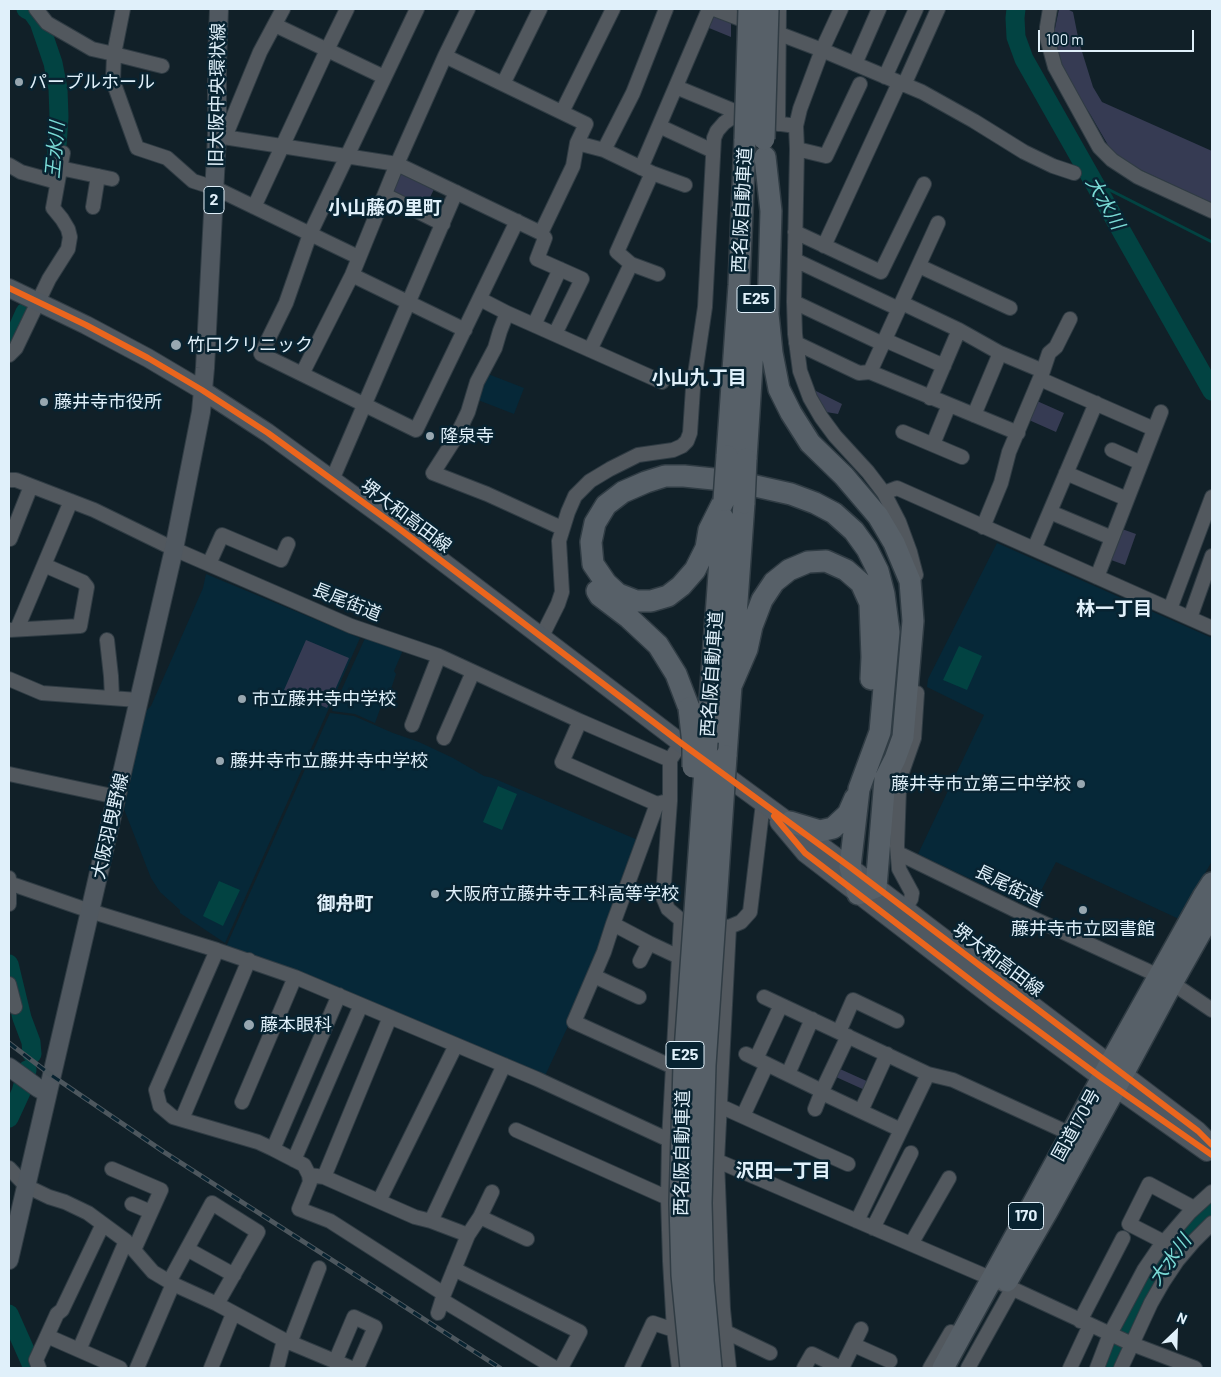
<!DOCTYPE html>
<meta charset="utf-8">
<style>
body{margin:0}
#map{position:relative;width:1221px;height:1377px;overflow:hidden;background:#112028;font-family:Barlow,sans-serif}
canvas{display:block}
.frame{position:absolute;inset:0;border:10px solid #e0f0fa;pointer-events:none}
.north{position:absolute;left:1151px;top:1307px;width:50px;height:50px;-webkit-text-stroke:4px #082331;paint-order:stroke;rotate:24deg;font-size:14px;font-weight:700;line-height:20px;text-align:center;color:#e0f0fa}
.north::after{content:'';display:block;margin:auto;width:18px;height:22px;background:#e0f0fa;clip-path:polygon(50% 0,100% 100%,50% 72%,0 100%)}
.scale{position:absolute;left:1038px;top:30px;width:156px;height:22px;box-sizing:border-box;border:2px solid #e0f0fa;border-top:0;padding-left:6px;font-size:15px;line-height:18px;white-space:nowrap;color:#e0f0fa;-webkit-text-stroke:4px #082331;paint-order:stroke}
</style>
<div id="map">
<canvas width="1221" height="1377"></canvas>
<div class="frame"></div>
<div class="north">N</div>
<div class="scale">100 m</div>
</div>
<script>
const g = document.querySelector('canvas').getContext('2d');
g.lineJoin = 'round';
function fill(path, color) {
  g.fillStyle = color;
  g.fill(path, 'evenodd');
}
function shape(rows) {
  const path = new Path2D();
  for (const r of rows) {
    path.moveTo(r[0], r[1]);
    for (let i = 2; i < r.length; i += 2) path.lineTo(r[i], r[i + 1]);
  }
  return path;
}
function strokePath(path, color, width, dash) {
  g.strokeStyle = color;
  g.lineWidth = width;
  g.lineCap = dash ? 'butt' : 'round';
  g.setLineDash(dash || []);
  g.stroke(path);
}
function label(font, color, halo, rows, align = 'center') {
  g.font = font + ' Barlow,"Noto Sans JP",sans-serif';
  g.lineWidth = 5;
  g.setLineDash([]);
  g.textBaseline = 'middle';
  g.strokeStyle = halo;
  g.fillStyle = color;
  for (const [text, x, y, turn = 0] of rows) {
    g.save();
    g.translate(x, y);
    g.rotate((+turn || 0) * Math.PI / 180);
    g.textAlign = isNaN(turn) ? turn : align;
    if (halo) g.strokeText(text, 0, 0);
    g.fillText(text, 0, 0);
    g.restore();
  }
}
const built = shape([
 [488,374,524,388,514,414,478,400],
 [997,543,1212,638,1212,861,1179,919,1056,862,1032,908,918,854,984,715,927,687,928,679],
 [206,574,360,638,225,943,180,913,180,910,160,892,151,878,124,809,145,712,151,706,203,588],
 [366,636,403,650,394,671,396,674,389,695,384,698,375,723,355,714,332,711],
 [330,713,354,716,393,733,419,742,453,758,484,776,493,778,640,841,599,959,544,1078,225,949]
]);
const green = shape([
 [1059,9,1067,9,1073,12,1079,42,1093,87,1102,102,1212,151,1212,203,1126,163,1112,152,1090,114,1063,72,1053,38],
 [715,13,731,22,731,37,709,28],
 [401,174,434,189,424,210,391,191,397,176],
 [816,391,842,404,838,414,826,412,816,394],
 [1037,401,1064,413,1056,432,1029,420],
 [1122,529,1136,534,1125,565,1111,560],
 [306,640,349,658,327,708,284,690],
 [840,1069,871,1083,867,1091,836,1077]
]);
const water = shape([
 [959,646,982,656,967,690,943,680],
 [498,786,517,794,502,830,483,822],
 [219,881,240,890,223,926,203,916]
]);
const stream = shape([
 [1094,182,1212,242]
]);
const river = shape([
 [26,9,32,12,39,22,53,63,58,89,59,117,55,174],
 [1016,9,1015,18,1016,37,1024,59,1212,391],
 [9,348,25,312],
 [9,964,22,1018,31,1042,32,1054],
 [9,1118,21,1092,27,1070],
 [9,1314,33,1368],
 [1109,1368,1125,1331,1153,1280,1182,1239,1198,1222,1212,1210]
]);
const minor = shape([
 [36,9,47,23,92,49,114,54,113,81,137,148,167,158,193,181,215,188,358,257],
 [123,9,114,54,162,66],
 [417,9,310,234,286,303,261,354,416,430,517,221],
 [714,9,822,50,922,92,974,121,1024,152,1053,166,1074,173],
 [841,9,822,50,800,109,796,126,797,149,794,302,795,334,800,371,810,398,821,417,835,436,868,472,884,493,899,522,910,552,916,575],
 [1050,9,1047,27,1047,38,1055,67,1099,147,1112,160,1138,177,1212,211],
 [275,25,384,77],
 [445,56,586,124,577,143,573,166,541,233],
 [855,64,879,9],
 [885,77,916,9],
 [503,84,540,9],
 [904,85,938,9],
 [676,87,739,113],
 [562,112,613,9],
 [778,124,779,9],
 [659,126,713,151],
 [217,136,397,164,541,233,545,238,537,259,582,279,555,334],
 [225,137,260,52,283,9],
 [577,143,604,150,652,173,685,185],
 [797,149,826,156,860,84],
 [604,150,633,93,666,9],
 [9,165,21,172,57,182],
 [60,168,112,179],
 [641,168,709,9],
 [652,173,617,252,631,264,658,274],
 [385,195,443,224],
 [93,207,98,176],
 [254,207,327,50,347,9],
 [795,232,881,272,924,184],
 [824,246,899,83],
 [795,260,899,309],
 [919,266,1010,308],
 [352,275,465,330],
 [480,299,507,313,662,382],
 [794,302,883,344],
 [902,303,959,330,1000,353,1043,371],
 [507,313,500,331,495,348,477,382,468,412,456,437,433,473,487,494,555,525,562,527],
 [534,325,560,269],
 [885,340,944,366],
 [796,343,859,373,870,372,1018,433],
 [590,350,631,264],
 [9,355,16,348,49,279,68,249,70,237,68,229,62,219,53,208,63,153],
 [870,372,938,223],
 [302,374,352,275,397,164,445,56,468,9],
 [1040,379,1154,429],
 [930,398,959,330],
 [974,415,1000,353],
 [903,432,962,457],
 [933,444,949,405],
 [1112,450,1141,463],
 [1066,473,1127,499],
 [9,480,16,480,94,510,174,549,351,626,439,656,580,721,670,760],
 [332,480,456,192],
 [884,493,897,488,1212,628],
 [1050,512,1112,538],
 [983,527,1001,483,1009,452,1043,371,1049,353,1056,347,1070,319],
 [10,539,31,486],
 [1034,549,1096,403],
 [209,564,222,535,281,560,288,544],
 [1097,577,1161,412],
 [1170,609,1212,497],
 [1190,618,1212,556],
 [17,629,71,501],
 [9,630,80,626,87,587,83,582,44,565],
 [541,638,558,604,562,592,559,541,568,512,575,496,590,481,610,469,638,455,673,450,682,446,687,441,690,433,693,388,705,307,714,138,717,131,724,123,731,118,738,118,796,126],
 [107,640,111,676,112,698],
 [9,679,42,693,138,700],
 [580,721,562,762,657,804,664,802],
 [412,725,439,656],
 [444,738,473,672],
 [681,743,670,760,670,801,663,897,668,909,681,920,691,921],
 [9,774,117,797],
 [657,804,613,924,604,952,574,1022,673,1067],
 [898,853,1015,910,1159,976],
 [9,878,9,904],
 [9,883,90,911,217,950,295,977,537,1079,669,1140,983,1275,1132,1344,1195,1368],
 [905,909,911,899,912,893,899,869,897,846,899,789,901,775,914,738,917,693],
 [613,924,649,943,679,957],
 [722,926,729,927,741,922,750,912,763,803],
 [729,927,717,1161,723,1309,729,1368],
 [217,950,156,1090,160,1106,173,1117,258,1142,273,1149],
 [640,961,649,943],
 [594,976,639,997],
 [1172,983,1212,1010],
 [9,984,15,1007],
 [339,995,273,1149,304,1165,309,1175,310,1182,299,1209,330,1221,444,1294],
 [764,997,928,1074,857,1221],
 [839,1032,853,1000,897,1021],
 [746,1054,822,1091,848,1036],
 [756,1059,781,1005],
 [788,1074,812,1019],
 [928,1074,953,1080,1071,1134],
 [822,1093,901,1130],
 [242,1102,295,977],
 [720,1106,848,1164],
 [815,1109,822,1091],
 [861,1111,887,1054],
 [743,1116,767,1064],
 [182,1119,249,960],
 [516,1130,668,1198],
 [294,1160,361,1005],
 [9,1168,26,1186,49,1197,65,1202,88,1213,126,1241,153,1272,173,1284,217,1304,284,1340,351,1368],
 [112,1169,161,1190,134,1250],
 [309,1175,324,1177,415,1217,431,1221,468,1235,444,1294,438,1313],
 [324,1177,390,1017],
 [379,1201,456,1045],
 [132,1204,151,1212],
 [480,1217,527,1239],
 [431,1221,504,1065],
 [103,1224,62,1310,57,1314,47,1336,120,1368],
 [873,1228,911,1153],
 [468,1235,480,1217,492,1192],
 [1164,1242,1129,1224,1149,1184,1194,1208],
 [911,1244,949,1178],
 [187,1249,234,1275],
 [454,1269,580,1332,561,1368],
 [169,1282,212,1203,258,1232,217,1304],
 [442,1300,555,1368],
 [1080,1321,1123,1238],
 [726,1332,770,1353],
 [290,1343,319,1268],
 [854,1345,890,1361],
 [79,1350,126,1241],
 [335,1362,354,1317,375,1327,357,1368],
 [39,1368,36,1360,47,1336],
 [137,1368,173,1284],
 [211,1368,233,1314],
 [277,1368,284,1340],
 [632,1368,653,1323,674,1330],
 [679,1368,674,1330,670,1261,668,1198,669,1140,681,920],
 [804,1368,812,1354,841,1368],
 [842,1368,861,1329],
 [930,1368,951,1332],
 [968,1368,1012,1289],
 [1070,1368,1090,1325],
 [1097,1368,1110,1334,1144,1270,1159,1248,1190,1212,1212,1192],
 [1121,1368,1151,1303,1163,1282,1177,1261,1194,1241,1212,1223]
]);
const major = shape([
 [9,288,86,325,148,358,202,390,268,433,397,527,681,743,850,867,1198,1131,1212,1145],
 [779,822,805,853,995,999,1102,1078,1207,1152],
 [9,1067,38,1088,47,1093],
 [9,1260,174,549,201,412,205,368,217,136,217,63,219,9]
]);
const highway = shape([
 [727,456,739,285,745,139],
 [746,459,756,301],
 [724,500,709,530,706,548,695,570,681,586,668,596,651,601,636,601,618,594,606,583,593,564,591,542,595,523,606,505,623,492,646,482,665,476,684,476,733,481,791,494,815,503,834,513,854,531,867,549,878,571,884,594,889,632,880,732,859,789,850,867,858,894,876,887,885,779,895,759,903,737,913,621,910,581,894,543,878,516,844,476,810,443,791,413,779,389,772,353,768,314,771,211,765,157],
 [597,591,600,596,629,618,658,645,676,674,689,708],
 [731,686,747,649,752,626,762,600,774,582,789,570,808,562,826,561,846,570,861,583,870,603,872,657,871,679],
 [707,742,723,518],
 [726,756,744,503],
 [790,822,820,831,833,828,848,814,855,798],
 [1007,1281,1048,1210,1116,1087,1172,983,1212,912],
 [943,1368,1102,1078,1203,897,1212,883]
]);
const rail = shape([
 [9,1043,51,1075,164,1152,500,1368]
]);
const highwayBridge = shape([
 [745,139,749,9],
 [764,139,768,9],
 [724,500,727,456],
 [744,503,746,459],
 [689,708,693,744,693,767],
 [691,1368,682,1275,680,1203,684,1065,707,742],
 [711,1368,703,1281,701,1203,705,1065,726,756]
]);
const cycleway = shape([
 [9,288,86,325,148,358,202,390,268,433,397,527,681,743,850,867,1198,1131,1212,1145],
 [774,816,805,853,995,999,1102,1078,1212,1155]
]);
const markers = [
 [19,82,5,"#98a7b0"],
 [176,345,6,"#98a7b0"],
 [44,402,5,"#98a7b0"],
 [430,436,5,"#98a7b0"],
 [242,699,5,"#98a7b0"],
 [220,761,5,"#98a7b0"],
 [1081,784,5,"#98a7b0"],
 [435,894,5,"#98a7b0"],
 [1083,910,5,"#98a7b0"],
 [249,1025,6,"#98a7b0"]
];
const shields = [
 [214,200,20],
 [756,299,38],
 [685,1055,38],
 [1026,1216,35]
];
const shieldNames = [
 ["2",214,200],
 ["E25",756,299],
 ["E25",685,1055],
 ["170",1026,1216]
];
const poiNames = [
 ["パープルホール",29,82],
 ["竹口クリニック",187,345],
 ["藤井寺市役所",54,402],
 ["隆泉寺",440,436],
 ["市立藤井寺中学校",252,699],
 ["藤井寺市立藤井寺中学校",230,761],
 ["藤井寺市立第三中学校",1071,784,"right"],
 ["大阪府立藤井寺工科高等学校",445,894],
 ["藤井寺市立図書館",1083,929,"center"],
 ["藤本眼科",260,1025]
];
const streetNames = [
 ["旧大阪中央環状線",217,95,-89],
 ["西名阪自動車道",742,210,-87],
 ["堺大和高田線",406,516,37],
 ["長尾街道",347,602,22],
 ["西名阪自動車道",712,674,-86],
 ["大阪羽曳野線",110,826,-77],
 ["長尾街道",1009,886,26],
 ["堺大和高田線",998,960,37],
 ["国道170号",1076,1125,-61],
 ["西名阪自動車道",682,1153,-89]
];
const waterNames = [
 ["王水川",55,150,-85],
 ["大水川",1105,203,60],
 ["大水川",1170,1260,-54]
];
const neighbourhoodNames = [
 ["小山藤の里町",385,208],
 ["小山九丁目",699,378],
 ["林一丁目",1114,609],
 ["御舟町",345,904],
 ["沢田一丁目",783,1171]
];
fill(built, '#062838');
fill(green, '#363b53');
fill(water, '#024342');
strokePath(stream, '#024342', 3);
strokePath(river, '#024342', 19);
strokePath(minor, '#303c44', 16);
strokePath(major, '#303c44', 20);
strokePath(highway, '#303c44', 24);
strokePath(minor, '#52585e', 14);
strokePath(major, '#505860', 18);
strokePath(highway, '#576068', 21);
strokePath(rail, '#4d575e', 5);
strokePath(rail, '#082331', 3, [9]);
strokePath(highwayBridge, '#303c44', 24, []);
strokePath(highwayBridge, '#576068', 21);
strokePath(cycleway, '#eb651d', 6);
for (const [x, y, r, color] of markers) {
  const dot = new Path2D();
  dot.arc(x, y, r, 0, 2 * Math.PI);
  g.fillStyle = color;
  g.fill(dot);
  strokePath(dot, '#082331', 2);
}
for (const [x, y, w] of shields) {
  const box = new Path2D();
  box.roundRect(x - w / 2, y - 13.5, w, 27, 4);
  g.fillStyle = '#082331';
  g.fill(box);
  strokePath(box, '#e0f0fa', 1);
}
label('bold 16px', '#e0f0fa', null, shieldNames);
label('18px', '#e0f0fa', '#082331', poiNames, 'left');
label('18px', '#e0f0fa', '#082331', streetNames);
label('italic 19px', '#7adbd6', '#082331', waterNames);
label('bold 19px', '#e0f0fa', '#082331', neighbourhoodNames);
</script>
